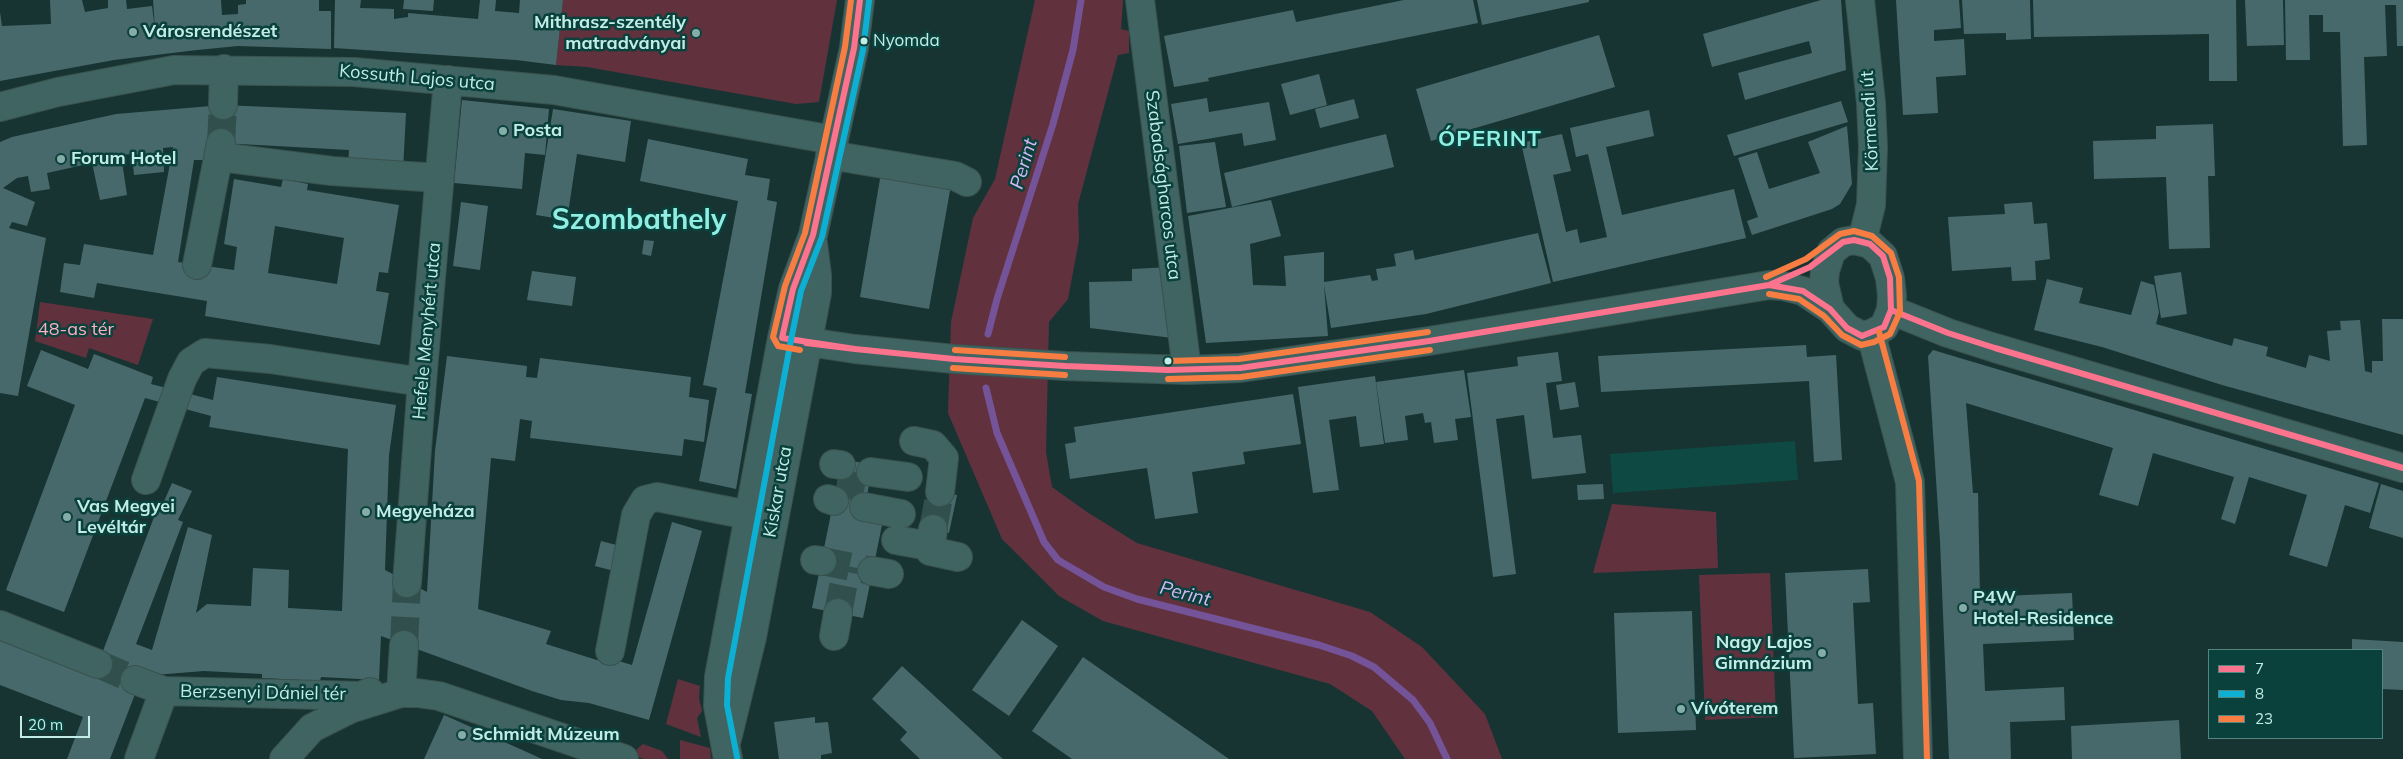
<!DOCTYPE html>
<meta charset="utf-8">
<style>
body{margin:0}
#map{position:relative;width:2403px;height:759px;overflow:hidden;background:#173432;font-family:Mulish,sans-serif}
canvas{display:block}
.legend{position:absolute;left:2208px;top:649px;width:175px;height:90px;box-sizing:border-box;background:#0a413c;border:1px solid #548680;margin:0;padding:6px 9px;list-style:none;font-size:15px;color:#c2ede7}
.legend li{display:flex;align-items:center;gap:10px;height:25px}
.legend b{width:25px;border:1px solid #548680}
.scale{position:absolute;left:20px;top:716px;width:70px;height:22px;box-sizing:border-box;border:2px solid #c2ede7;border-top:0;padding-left:6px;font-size:15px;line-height:18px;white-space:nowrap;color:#c2ede7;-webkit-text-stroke:4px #0a413c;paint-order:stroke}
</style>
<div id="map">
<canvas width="2403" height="759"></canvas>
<ul class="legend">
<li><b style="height:6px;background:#fc738d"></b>7</li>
<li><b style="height:6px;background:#0dafd3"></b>8</li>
<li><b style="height:6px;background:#f77d43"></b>23</li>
</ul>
<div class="scale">20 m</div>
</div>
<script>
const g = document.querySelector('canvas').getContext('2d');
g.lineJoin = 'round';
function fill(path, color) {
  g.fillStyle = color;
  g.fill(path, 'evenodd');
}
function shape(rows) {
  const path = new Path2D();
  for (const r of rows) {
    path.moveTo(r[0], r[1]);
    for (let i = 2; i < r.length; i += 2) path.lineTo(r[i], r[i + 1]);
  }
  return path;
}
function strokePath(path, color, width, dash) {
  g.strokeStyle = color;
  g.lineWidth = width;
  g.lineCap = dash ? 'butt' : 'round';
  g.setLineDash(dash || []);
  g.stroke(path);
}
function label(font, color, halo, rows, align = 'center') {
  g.font = font + ' Mulish,sans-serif';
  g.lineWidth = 5;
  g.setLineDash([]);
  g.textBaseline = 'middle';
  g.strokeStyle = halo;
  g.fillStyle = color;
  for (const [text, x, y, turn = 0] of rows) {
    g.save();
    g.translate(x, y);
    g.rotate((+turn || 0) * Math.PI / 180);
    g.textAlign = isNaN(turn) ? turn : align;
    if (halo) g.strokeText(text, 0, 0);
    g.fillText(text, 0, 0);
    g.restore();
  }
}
const built = shape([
 [1795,441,1798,480,1613,493,1610,454]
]);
const green = shape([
 [563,0,837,0,819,102,796,104,587,67,556,65],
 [1035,0,1123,0,1121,29,1129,31,1129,53,1118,55,1078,204,1079,240,1068,299,1049,322,1046,452,1052,487,1087,512,1137,543,1370,612,1422,647,1485,714,1502,759,1405,759,1372,711,1330,684,1103,621,1059,596,1002,539,948,413,951,322,973,218,995,179],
 [40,302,153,319,138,365,89,348,86,358,35,341],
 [1612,504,1716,512,1718,568,1593,573],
 [1770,573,1776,717,1705,720,1699,575],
 [678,679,700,686,699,698,702,711,697,718,701,737,666,724],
 [680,740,710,748,711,759,680,759],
 [643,744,662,751,668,759,644,759,635,756,637,749]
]);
const stream = shape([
 [988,334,997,299,1053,124,1073,50,1081,0],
 [986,388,997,433,1044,542,1058,560,1104,587,1137,599,1319,645,1352,656,1374,667,1413,700,1430,723,1447,759]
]);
const building = shape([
 [50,0,82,0,85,12,108,8,108,0,126,0,127,9,152,6,155,29,153,0,221,0,222,15,238,14,238,5,246,4,246,0,319,0,319,11,331,11,331,49,238,46,197,50,114,60,0,81,0,12,2,26,51,24],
 [335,0,361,0,360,8,394,9,394,19,408,17,408,13,478,19,480,0,496,0,495,11,519,13,520,0,563,0,556,65,516,60,334,48],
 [404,0,434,0,433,11,403,9],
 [1404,0,1473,0,1478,23,1208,78,1209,81,1174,87,1164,36,1293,10,1296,22],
 [1477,0,1589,0,1589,2,1482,25],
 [1821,0,1841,0,1846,70,1745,100,1738,73,1812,53,1809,41,1712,67,1703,34],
 [1896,0,1959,0,1961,28,1934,30,1934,41,1964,39,1966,75,1936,77,1938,113,1903,115],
 [1962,0,2030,0,2031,39,2006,40,2006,33,1964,34],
 [2033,0,2236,0,2237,81,2209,81,2209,34,2034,37],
 [2245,0,2283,0,2284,45,2247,46],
 [2285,0,2403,0,2403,46,2397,46,2396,5,2385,5,2387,56,2364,57,2367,145,2343,146,2340,32,2323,32,2323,15,2309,15,2310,60,2286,60],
 [1599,35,1615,87,1431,141,1416,89],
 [1319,74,1327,105,1290,115,1281,84],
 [1207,98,1209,112,1269,102,1276,140,1244,146,1242,133,1178,144,1171,104],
 [1354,99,1359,118,1320,128,1315,109],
 [462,100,549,109,545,155,525,153,522,189,454,183],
 [1841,101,1848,122,1734,156,1727,135],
 [223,105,406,113,403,170,348,167,349,150,221,143,209,160,194,160,178,262,234,270,237,247,224,244,234,179,281,187,283,179,308,184,307,190,399,205,388,273,379,272,376,291,389,293,380,345,205,316,207,301,97,283,94,298,60,292,64,263,80,265,84,244,153,255,173,147,163,148,164,172,134,175,132,154,121,155,127,195,100,200,92,163,47,173,50,189,31,192,28,176,17,178,3,188,35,202,27,226,12,222,9,228,46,238,18,396,0,393,0,142,12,137,116,114],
 [275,226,344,238,337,284,268,273],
 [553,109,631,121,625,162,577,154,567,220,536,215],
 [1649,110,1654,136,1606,147,1622,215,1734,189,1746,238,1553,282,1521,143,1562,134,1571,171,1553,175,1566,232,1577,229,1580,243,1607,237,1588,154,1576,157,1570,128],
 [2213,124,2215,176,2208,176,2210,248,2169,249,2166,177,2094,179,2093,141,2156,139,2156,126],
 [1847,126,1852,184,1840,204,1832,209,1752,235,1747,221,1758,217,1738,158,1757,152,1769,189,1820,173,1808,142],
 [1386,134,1394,167,1232,207,1224,173],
 [648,139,748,159,745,175,770,179,767,200,777,202,745,393,752,394,736,489,699,481,717,388,703,385,738,201,640,181],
 [1215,142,1226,207,1187,213,1179,146],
 [881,173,951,185,929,309,860,297],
 [1271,200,1281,236,1250,244,1253,285,1286,286,1284,256,1324,252,1324,282,1370,275,1372,281,1378,280,1376,269,1396,266,1394,254,1413,250,1415,260,1538,233,1551,283,1426,314,1331,328,1324,285,1328,336,1206,343,1188,216],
 [461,202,488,206,480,270,453,266],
 [2032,202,2034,224,2047,223,2050,259,2035,261,2036,280,2012,281,2011,267,1952,271,1948,217,2005,214,2004,204],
 [644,240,654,241,651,256,642,254],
 [1171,267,1173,338,1090,328,1089,282,1132,281,1132,269],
 [532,271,576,277,572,306,527,300],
 [2181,272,2187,314,2161,318,2154,276],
 [2047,279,2083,288,2079,303,2131,315,2141,281,2154,285,2159,312,2156,324,2232,346,2234,338,2268,347,2266,356,2306,368,2309,355,2330,361,2327,331,2341,330,2340,321,2360,320,2365,371,2372,373,2372,361,2383,361,2382,319,2403,319,2403,435,2222,385,2102,347,2034,330],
 [1806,345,1807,357,1836,355,1842,460,1814,462,1809,381,1601,392,1598,356],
 [41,350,88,369,94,354,153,377,151,384,213,400,217,377,396,405,389,455,385,570,427,592,435,451,447,356,527,366,526,377,537,378,540,358,691,377,689,397,709,400,704,442,684,439,682,456,530,438,532,421,520,419,515,461,491,458,478,609,551,631,546,644,600,661,602,656,632,665,672,522,702,531,649,720,589,703,561,700,532,691,381,636,379,680,321,677,320,681,262,678,262,674,204,671,142,676,110,759,67,759,83,717,0,685,0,635,98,664,156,512,159,513,172,483,192,491,178,520,183,522,136,644,152,650,188,527,212,535,196,613,207,604,251,606,253,568,289,570,288,608,342,611,348,449,209,427,211,416,145,398,64,612,6,590,75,405,27,386],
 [1933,350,2379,483,2370,513,2345,505,2327,567,2289,555,2307,495,2249,477,2235,524,2221,519,2234,477,2153,453,2138,506,2099,495,2113,448,1966,403,1973,493,1978,493,1980,597,2072,593,2074,640,1983,644,1985,691,2064,687,2065,720,2010,722,2011,759,1949,759,1940,541,1928,356],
 [1558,352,1562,381,1546,383,1553,438,1581,435,1586,473,1532,479,1524,415,1496,419,1516,574,1493,577,1467,373,1518,366,1517,357],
 [1464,370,1471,417,1455,419,1458,440,1434,443,1431,422,1425,423,1423,413,1405,416,1408,440,1385,443,1376,382],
 [1375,376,1384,444,1360,447,1356,416,1329,420,1339,490,1313,493,1298,387],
 [1575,382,1579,407,1560,410,1556,385],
 [1293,394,1301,444,1243,452,1245,464,1192,472,1198,513,1155,519,1147,468,1070,479,1065,444,1076,442,1074,427],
 [842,459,873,465,862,520,882,525,863,618,812,608],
 [1603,484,1604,499,1578,500,1577,485],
 [2381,484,2403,491,2403,538,2369,528],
 [930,490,957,495,949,533,923,527],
 [601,541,624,547,618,572,595,566],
 [1868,569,1870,602,1853,603,1858,704,1873,703,1876,754,1794,758,1785,573],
 [1692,611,1696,730,1618,733,1614,613],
 [1022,620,1058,646,1009,716,972,690],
 [2352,639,2403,642,2403,690,2382,689,2382,650,2352,650],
 [1083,657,1229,759,1072,759,1032,731],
 [902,666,1003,759,920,759,900,740,907,732,872,699],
 [444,715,529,753,542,759,424,759],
 [815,717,815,723,828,722,832,753,821,755,821,759,779,759,774,722],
 [2179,720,2181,759,2072,759,2071,726]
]);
const minorTunnel = shape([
 [221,143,223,105],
 [837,483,868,489],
 [933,529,940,492],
 [822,561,872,571],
 [838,613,847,566],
 [404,645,407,583],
 [98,664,135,680]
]);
const minor = shape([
 [1140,0,1187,370],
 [1860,0,1871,103,1873,147,1871,205,1862,241],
 [223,105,224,69],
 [0,107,58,92,174,70,354,72,554,90,833,140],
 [830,155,955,176,967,182],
 [220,157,332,171,439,178],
 [1854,240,1870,244,1883,256,1890,278,1892,296,1891,310,1884,327,1871,334,1862,336,1847,328,1830,309,1824,283,1825,271,1831,252,1843,242,1854,240],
 [197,265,221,143],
 [1891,310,1948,333,1995,348,2403,468],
 [1871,334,1910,482,1918,759],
 [782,338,855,349,954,359,1065,366,1187,370,1240,368,1429,341,1769,285,1783,286,1803,291,1830,309],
 [914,441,933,445,944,458,940,492],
 [834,464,841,465],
 [871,472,908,477],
 [146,480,182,379,191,362,205,353,270,359,422,382],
 [828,499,834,501],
 [864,507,901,514],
 [933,529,930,551,958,557],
 [896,540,929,546],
 [815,560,822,561],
 [872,571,889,574],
 [407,583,422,382,448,80],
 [0,625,98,664],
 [834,636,838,613],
 [610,651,636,515,645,500,657,497,748,515],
 [135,680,164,691,361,696,370,692],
 [401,693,404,645],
 [727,739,752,637,817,293,817,275,813,244],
 [139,759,164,691],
 [284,759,312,728,350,709,401,693,417,693,439,696,624,759],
 [728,759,718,706,719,677,782,338,793,289,813,235,854,48,860,0]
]);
const bus1 = shape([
 [1854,240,1870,244,1883,256,1890,278,1891,310,1884,327,1862,336,1847,328,1830,309,1803,291,1769,285,1810,267,1843,242,1854,240],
 [1891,310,1948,333,1995,348,2403,468],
 [1429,341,1769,285],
 [1429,341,1769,285],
 [806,343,855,349],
 [855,349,954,359],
 [855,349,954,359],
 [855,349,782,338,793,289,813,235,854,48,860,0],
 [954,359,1065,366],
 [1065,366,1168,370],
 [1065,366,1168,370],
 [1240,368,1429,341],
 [1168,370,1240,368],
 [1168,370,1240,368]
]);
const bus2 = shape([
 [737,757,727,705,728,678,791,340,801,291,822,237,863,50,869,1]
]);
const bus3 = shape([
 [1766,277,1806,259,1840,234,1854,231,1872,236,1891,253,1899,277,1900,312,1890,334,1874,342,1861,345,1842,335,1824,316,1799,299,1769,294],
 [1879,332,1919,481,1927,759],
 [800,350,778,346,773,337,785,286,805,233,845,47,851,0],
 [955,350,1065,357],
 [1168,361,1239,359,1428,332],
 [953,368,1065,375],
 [1168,379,1241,377,1430,350]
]);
const markers = [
 [133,32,5,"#86aca8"],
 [696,33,5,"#86aca8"],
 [864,41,4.5,"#c2ede7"],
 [503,131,5,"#86aca8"],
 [61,159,5,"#86aca8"],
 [1168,361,4.5,"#c2ede7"],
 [366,512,5,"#86aca8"],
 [67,517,5,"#86aca8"],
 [1963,608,5,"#86aca8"],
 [1822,653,5,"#86aca8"],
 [1681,709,5,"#86aca8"],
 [462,735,5,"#86aca8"]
];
const busNames = [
 ["Nyomda",873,41]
];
const poiNames = [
 ["Mithrasz-szentély",686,23,"right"],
 ["matradványai",686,44,"right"],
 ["Városrendészet",143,32],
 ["Posta",513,131],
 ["Forum Hotel",71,159],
 ["Vas Megyei",77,507],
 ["Levéltár",77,528],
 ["Megyeháza",376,512],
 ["P4W",1973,598],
 ["Hotel-Residence",1973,619],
 ["Nagy Lajos",1812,643,"right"],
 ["Gimnázium",1812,664,"right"],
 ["Vívóterem",1691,709],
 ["Schmidt Múzeum",472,735]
];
const streetNames = [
 ["Kossuth Lajos utca",417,78,5],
 ["Körmendi út",1870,121,-93],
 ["Szabadságharcos utca",1163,185,83],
 ["Hefele Menyhért utca",427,331,-85],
 ["Kiskar utca",778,492,-80],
 ["Berzsenyi Dániel tér",263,693,1]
];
const parkNames = [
 ["48-as tér",76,330]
];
const waterNames = [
 ["Perint",1024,164,-73],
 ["Perint",1185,594,14]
];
const districtNames = [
 ["ÓPERINT",1490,139]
];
const townNames = [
 ["Szombathely",639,221]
];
fill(built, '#0e4943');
fill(green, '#61323e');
strokePath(stream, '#745399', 7);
fill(building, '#48696b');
strokePath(minorTunnel, '#31504d', 28, [28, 14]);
strokePath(minor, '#3a524f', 30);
strokePath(minor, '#3f6461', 28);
strokePath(bus1, '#fc738d', 6);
strokePath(bus2, '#0dafd3', 6);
strokePath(bus3, '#f77d43', 6);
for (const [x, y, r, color] of markers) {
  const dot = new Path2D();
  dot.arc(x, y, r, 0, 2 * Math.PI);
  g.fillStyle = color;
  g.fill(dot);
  strokePath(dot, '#0a413c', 2);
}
label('17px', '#c2ede7', '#0a413c', busNames, 'left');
label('bold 18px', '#c2ede7', '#0a413c', poiNames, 'left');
label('18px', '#c2ede7', '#0a413c', streetNames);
label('18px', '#fdb0c0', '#0a413c', parkNames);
label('italic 19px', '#d7b9f8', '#0a413c', waterNames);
g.letterSpacing = '1px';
label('bold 22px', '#90eee2', '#0a413c', districtNames);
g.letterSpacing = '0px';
label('bold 28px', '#90eee2', '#0a413c', townNames);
</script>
